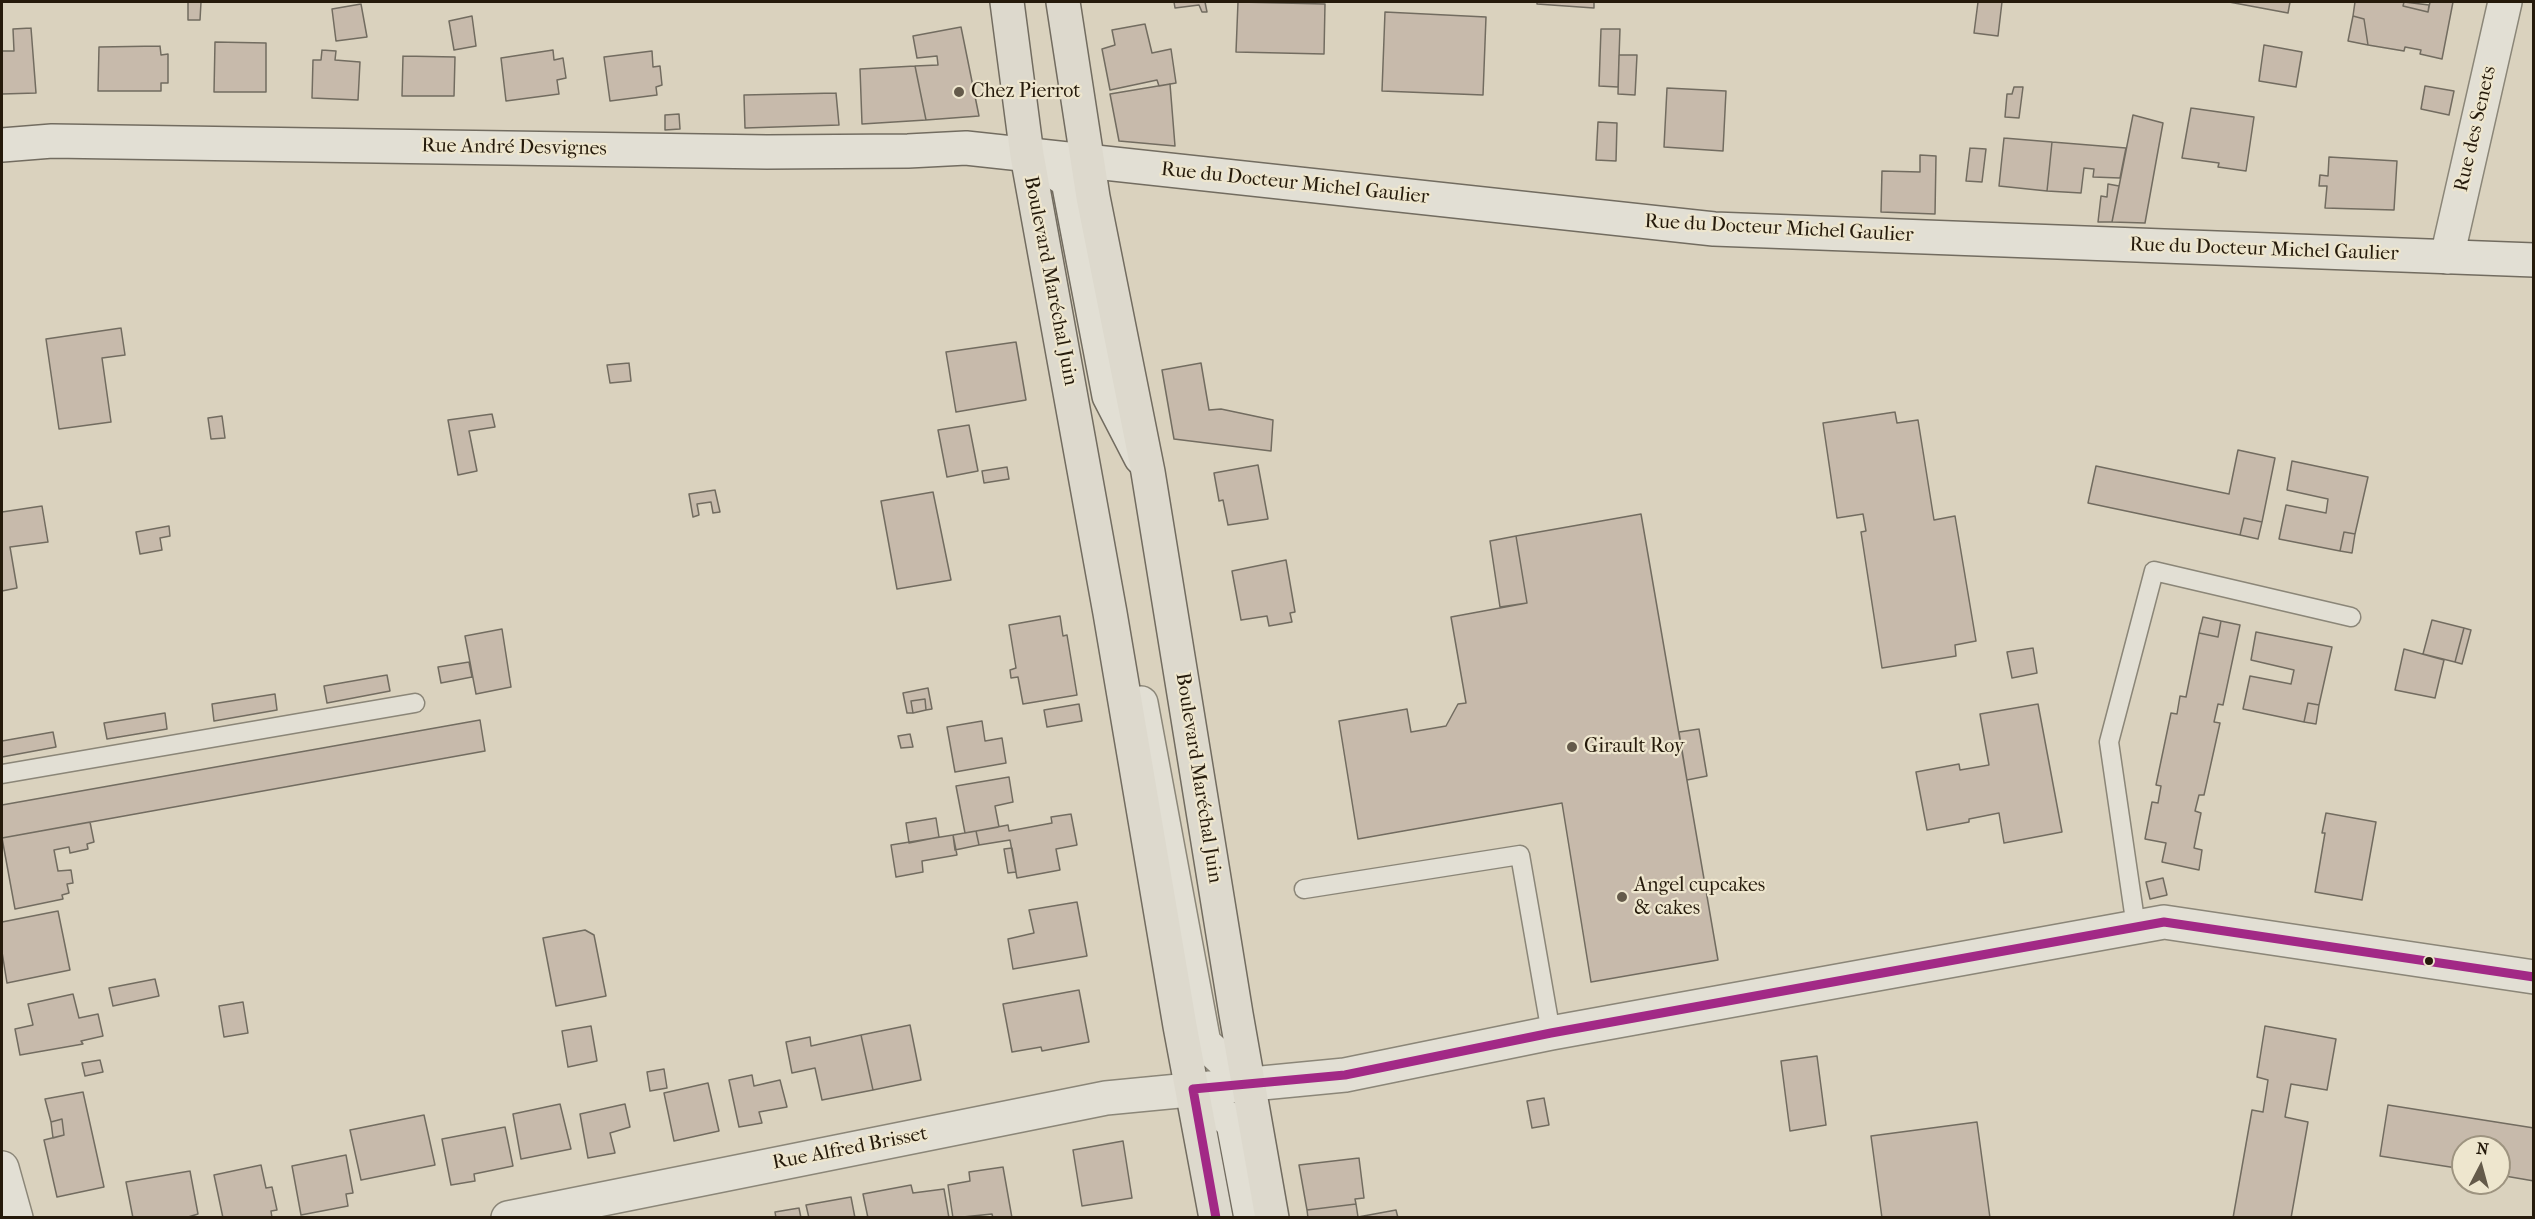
<!DOCTYPE html>
<meta charset="utf-8">
<style>
body{margin:0}
#map{position:relative;width:2535px;height:1219px;overflow:hidden;background:#dad2be;font-family:"IM FELL French Canon",serif}
canvas{display:block}
.frame{position:absolute;inset:0;border:3px solid #251a0b;pointer-events:none}
.north{position:absolute;left:2451px;top:1135px;width:60px;height:60px;box-sizing:border-box;background:#eee6ce;border:2px solid #9e9480;border-radius:50%;rotate:6deg;font-size:16px;font-weight:700;line-height:24px;text-align:center;color:#251a0b}
.north::after{content:'';display:block;margin:auto;width:21px;height:27px;background:#645a4a;clip-path:polygon(50% 0,100% 100%,50% 72%,0 100%)}
</style>
<div id="map">
<canvas width="2535" height="1219"></canvas>
<div class="frame"></div>
<div class="north">N</div>
</div>
<script>
const g = document.querySelector('canvas').getContext('2d');
g.lineJoin = 'round';
function fill(path, color) {
  g.fillStyle = color;
  g.fill(path, 'evenodd');
}
function shape(rows) {
  const path = new Path2D();
  for (const r of rows) {
    path.moveTo(r[0], r[1]);
    for (let i = 2; i < r.length; i += 2) path.lineTo(r[i], r[i + 1]);
  }
  return path;
}
function strokePath(path, color, width, dash) {
  g.strokeStyle = color;
  g.lineWidth = width;
  g.lineCap = dash ? 'butt' : 'round';
  g.setLineDash(dash || []);
  g.stroke(path);
}
function label(font, color, halo, rows, align = 'center') {
  g.font = font + ' "IM FELL French Canon",serif';
  g.lineWidth = 4.5;
  g.setLineDash([]);
  g.textBaseline = 'middle';
  g.strokeStyle = halo;
  g.fillStyle = color;
  for (const [text, x, y, turn = 0] of rows) {
    g.save();
    g.translate(x, y);
    g.rotate((+turn || 0) * Math.PI / 180);
    g.textAlign = isNaN(turn) ? turn : align;
    if (halo) g.strokeText(text, 0, 0);
    g.fillText(text, 0, 0);
    g.restore();
  }
}
const building = shape([
 [188,2,201,2,200,20,188,20,188,2],
 [1174,2,1205,2,1207,12,1202,12,1199,5,1175,8,1174,2],
 [1238,2,1325,4,1324,54,1236,52,1238,2],
 [1537,2,1594,2,1594,8,1537,4,1537,2],
 [1978,2,2002,2,1998,36,1974,33,1978,2],
 [2229,2,2290,2,2288,13,2229,2],
 [2355,2,2404,2,2403,6,2428,12,2430,2,2453,2,2442,59,2420,54,2421,50,2405,47,2404,51,2368,45,2364,19,2353,16,2355,2],
 [2404,2,2429,5,2428,12,2403,6,2404,2],
 [361,4,367,37,336,41,332,9,361,4],
 [1385,12,1486,17,1483,95,1382,91,1385,12],
 [472,16,476,46,454,50,449,21,472,16],
 [2353,16,2364,19,2368,45,2348,41,2353,16],
 [1145,24,1152,53,1171,49,1176,83,1159,86,1157,80,1110,90,1102,49,1115,45,1112,30,1145,24],
 [961,27,979,116,926,120,915,66,938,65,937,56,917,58,913,36,961,27],
 [31,28,36,93,2,94,2,51,14,51,13,29,31,28],
 [1601,29,1620,29,1618,87,1599,86,1601,29],
 [215,42,266,43,266,92,214,92,215,42],
 [2264,45,2302,52,2296,87,2259,81,2264,45],
 [160,46,161,55,168,54,168,83,161,83,161,91,98,91,99,47,160,46],
 [322,50,336,51,335,60,360,62,358,100,312,98,313,60,321,60,322,50],
 [553,50,554,60,563,58,566,78,557,80,559,94,506,101,501,58,553,50],
 [652,51,653,67,660,66,662,85,656,87,657,95,610,101,604,57,652,51],
 [1619,55,1637,55,1635,95,1618,94,1619,55],
 [403,56,455,57,454,96,402,96,403,56],
 [915,66,926,120,862,124,860,69,915,66],
 [1170,84,1175,146,1119,141,1110,94,1170,84],
 [2425,86,2454,91,2449,115,2421,109,2425,86],
 [2014,87,2023,87,2019,118,2005,117,2007,94,2012,94,2014,87],
 [1667,88,1726,91,1723,151,1664,147,1667,88],
 [836,93,839,125,745,128,744,95,836,93],
 [2191,108,2254,117,2246,171,2218,167,2219,163,2182,158,2191,108],
 [679,114,680,129,665,130,665,115,679,114],
 [2133,115,2163,123,2145,223,2112,222,2133,115],
 [1598,122,1617,123,1616,161,1596,160,1598,122],
 [2004,138,2052,142,2047,191,1999,186,2004,138],
 [2052,142,2126,148,2120,178,2093,177,2094,169,2084,168,2081,193,2047,191,2052,142],
 [1970,148,1986,149,1982,182,1966,181,1970,148],
 [1920,155,1936,156,1935,214,1881,212,1882,171,1920,172,1920,155],
 [2329,157,2397,161,2394,210,2325,208,2327,186,2319,186,2320,175,2328,176,2329,157],
 [2108,184,2119,186,2112,222,2098,222,2101,196,2107,197,2108,184],
 [121,328,125,355,102,358,111,422,59,429,46,339,121,328],
 [1016,342,1026,400,956,412,946,352,1016,342],
 [629,363,631,381,610,383,607,365,629,363],
 [1201,363,1209,410,1221,409,1273,420,1271,451,1174,439,1162,370,1201,363],
 [1895,412,1897,423,1918,420,1934,520,1955,516,1976,641,1955,645,1956,656,1882,668,1861,532,1866,531,1863,514,1837,518,1823,423,1895,412],
 [492,414,495,427,469,431,477,471,458,475,448,420,492,414],
 [222,416,225,438,211,439,208,418,222,416],
 [969,425,978,471,947,477,938,430,969,425],
 [2238,450,2275,458,2262,522,2244,518,2240,535,2088,503,2096,466,2229,494,2238,450],
 [2292,461,2368,477,2355,534,2344,532,2340,551,2279,539,2286,505,2326,513,2328,499,2287,490,2292,461],
 [1258,465,1268,519,1228,525,1223,500,1219,501,1214,473,1258,465],
 [1007,467,1009,479,984,483,982,471,1007,467],
 [715,490,720,512,713,513,711,502,697,504,699,515,693,517,689,494,715,490],
 [933,492,951,580,897,589,881,501,933,492],
 [42,506,48,542,10,547,17,588,2,591,2,512,42,506],
 [1641,514,1718,960,1591,982,1562,803,1358,839,1339,721,1407,709,1411,732,1446,726,1458,704,1466,703,1451,617,1527,603,1516,536,1641,514],
 [2244,518,2262,522,2258,539,2240,535,2244,518],
 [169,526,170,536,160,538,162,550,140,554,136,532,169,526],
 [2344,532,2355,534,2352,553,2340,551,2344,532],
 [1516,536,1527,603,1500,607,1490,541,1516,536],
 [1286,560,1295,612,1290,613,1292,622,1269,626,1267,616,1241,620,1232,571,1286,560],
 [1060,616,1063,636,1067,635,1077,695,1023,704,1018,677,1011,678,1010,670,1016,668,1009,625,1060,616],
 [2203,617,2221,621,2218,637,2199,633,2203,617],
 [2432,620,2464,628,2455,662,2423,654,2432,620],
 [2221,621,2240,625,2223,705,2218,704,2214,722,2220,723,2204,795,2199,795,2195,811,2201,813,2194,848,2202,850,2199,870,2162,862,2166,843,2145,839,2152,802,2158,803,2161,786,2156,785,2171,713,2177,714,2180,696,2186,697,2199,633,2218,637,2221,621],
 [2464,628,2471,630,2462,664,2455,662,2464,628],
 [502,629,511,687,476,694,465,636,502,629],
 [2256,632,2332,647,2319,705,2308,703,2304,722,2243,709,2250,676,2291,684,2294,670,2251,660,2256,632],
 [2033,648,2037,673,2012,678,2007,652,2033,648],
 [2404,649,2444,660,2435,698,2395,690,2404,649],
 [469,662,472,677,441,683,438,667,469,662],
 [387,675,390,691,327,703,324,686,387,675],
 [928,688,932,709,926,710,925,699,911,701,913,713,907,713,903,693,928,688],
 [275,694,277,710,214,721,212,704,275,694],
 [925,699,926,710,913,713,911,701,925,699],
 [2308,703,2319,705,2316,724,2304,722,2308,703],
 [1079,704,1082,721,1047,727,1044,710,1079,704],
 [2038,704,2062,832,2004,843,1999,813,1969,819,1969,822,1927,830,1916,772,1959,764,1960,770,1989,765,1980,714,2038,704],
 [165,713,167,729,107,739,104,723,165,713],
 [480,720,485,751,2,838,2,805,480,720],
 [982,721,985,741,1002,738,1006,763,955,772,947,727,982,721],
 [1699,729,1707,776,1687,780,1679,732,1699,729],
 [53,732,56,747,2,757,2,741,53,732],
 [910,734,913,747,901,748,898,736,910,734],
 [1009,777,1013,802,995,806,999,827,965,833,956,786,1009,777],
 [2326,813,2376,822,2362,900,2315,892,2325,833,2322,833,2326,813],
 [1071,814,1077,845,1056,849,1060,870,1017,878,1010,840,979,845,976,831,1008,825,1009,831,1052,823,1051,817,1071,814],
 [936,818,939,837,909,843,906,823,936,818],
 [90,822,94,842,87,844,88,849,70,853,69,847,54,850,58,871,71,870,73,883,67,884,69,893,62,895,63,899,15,909,2,838,90,822],
 [976,831,979,845,955,850,953,835,976,831],
 [953,835,957,855,922,861,923,872,896,877,891,845,953,835],
 [1012,848,1016,872,1008,873,1004,849,1012,848],
 [2163,878,2167,895,2150,899,2146,882,2163,878],
 [1077,902,1087,956,1013,969,1008,939,1034,933,1029,910,1077,902],
 [58,911,70,970,7,983,2,952,2,922,58,911],
 [585,930,594,935,606,996,556,1006,543,938,585,930],
 [155,979,159,996,113,1006,109,988,155,979],
 [1079,990,1089,1042,1042,1051,1041,1047,1012,1052,1003,1004,1079,990],
 [73,994,79,1018,98,1014,103,1036,81,1041,83,1044,20,1055,15,1029,33,1025,28,1004,73,994],
 [243,1002,248,1033,224,1037,219,1006,243,1002],
 [910,1025,921,1080,873,1090,861,1035,910,1025],
 [591,1026,597,1061,568,1067,562,1031,591,1026],
 [2265,1026,2336,1039,2327,1090,2291,1084,2285,1117,2308,1122,2291,1218,2233,1218,2252,1110,2263,1112,2268,1080,2257,1077,2265,1026],
 [861,1035,873,1090,822,1100,815,1068,792,1073,786,1042,810,1037,811,1046,861,1035],
 [1817,1056,1826,1125,1790,1131,1781,1061,1817,1056],
 [100,1060,103,1072,85,1076,82,1063,100,1060],
 [664,1069,667,1088,650,1091,647,1072,664,1069],
 [752,1075,754,1086,780,1080,787,1107,759,1112,762,1123,739,1127,729,1080,752,1075],
 [708,1083,719,1131,674,1141,664,1093,708,1083],
 [83,1092,104,1187,57,1197,44,1140,64,1135,62,1119,51,1122,45,1099,83,1092],
 [1544,1098,1549,1125,1532,1128,1527,1101,1544,1098],
 [560,1104,571,1149,521,1159,513,1114,560,1104],
 [625,1104,630,1127,610,1133,615,1153,588,1158,580,1114,625,1104],
 [2388,1105,2534,1128,2534,1181,2499,1175,2499,1147,2463,1147,2463,1169,2380,1156,2388,1105],
 [424,1115,435,1165,361,1180,350,1130,424,1115],
 [62,1119,64,1135,53,1138,51,1122,62,1119],
 [1977,1122,1990,1218,1882,1218,1871,1136,1977,1122],
 [505,1127,513,1166,474,1174,475,1181,451,1185,442,1139,505,1127],
 [1123,1141,1132,1198,1082,1206,1073,1150,1123,1141],
 [346,1155,353,1193,346,1194,348,1206,301,1215,292,1166,346,1155],
 [1359,1158,1364,1198,1355,1199,1356,1204,1307,1210,1299,1165,1359,1158],
 [261,1165,266,1188,272,1187,277,1210,271,1211,272,1218,223,1218,214,1175,261,1165],
 [1003,1167,1012,1218,993,1218,992,1214,953,1218,948,1185,970,1181,969,1172,1003,1167],
 [190,1171,198,1214,185,1218,133,1218,126,1182,190,1171],
 [911,1185,913,1193,944,1189,949,1218,868,1218,863,1194,911,1185],
 [851,1197,855,1218,809,1218,806,1205,851,1197],
 [1356,1204,1358,1217,1396,1210,1398,1218,1308,1218,1307,1210,1356,1204],
 [799,1208,801,1218,776,1218,775,1212,799,1208]
]);
const lane = shape([
 [2,774,415,703],
 [1304,889,1520,855,1551,1033],
 [2136,927,2109,742,2154,571,2351,617]
]);
const street = shape([
 [2447,257,2505,2],
 [1141,703,1204,1043,1249,1084],
 [1193,1089,1233,1123,1251,1218],
 [2,1168,16,1218],
 [508,1218,1106,1098,1345,1075,1551,1033,2164,922,2534,977]
]);
const secondary = shape([
 [2,145,52,141,767,152,908,151,966,148,1714,229,2534,260],
 [1031,157,1068,181,1109,396,1141,458]
]);
const primary = shape([
 [1007,2,1027,155,1110,613,1180,1026,1216,1218],
 [1063,2,1093,197,1148,472,1236,1014,1272,1218]
]);
const bus1 = shape([
 [1193,1089,1345,1075,1551,1033,2164,922,2534,977],
 [1193,1089,1216,1218]
]);
const markers = [
 [959,92,6,"#645a4a"],
 [1572,747,6,"#645a4a"],
 [1622,897,6,"#645a4a"],
 [2429,961,5,"#251a0b"]
];
const poiNames = [
 ["Chez Pierrot",971,92],
 ["Girault Roy",1584,747],
 ["Angel cupcakes",1634,886],
 ["& cakes",1634,909]
];
const streetNames = [
 ["Rue des Senets",2476,129,-77],
 ["Rue André Desvignes",514,148,1],
 ["Rue du Docteur Michel Gaulier",1295,184,6],
 ["Rue du Docteur Michel Gaulier",1779,229,3],
 ["Rue du Docteur Michel Gaulier",2264,250,2],
 ["Boulevard Maréchal Juin",1050,281,79],
 ["Boulevard Maréchal Juin",1198,778,81],
 ["Rue Alfred Brisset",850,1149,-11]
];
fill(building, '#c7baab');
strokePath(building, '#726c60', 1.5);
strokePath(lane, '#8b8678', 21);
strokePath(street, '#8b8678', 36);
strokePath(secondary, '#726c60', 36);
strokePath(primary, '#726c60', 36);
strokePath(lane, '#e2dfd4', 18);
strokePath(street, '#e2dfd4', 33);
strokePath(secondary, '#e2dfd4', 33);
strokePath(primary, '#ddd9cd', 33);
strokePath(bus1, '#a22986', 9);
for (const [x, y, r, color] of markers) {
  const dot = new Path2D();
  dot.arc(x, y, r, 0, 2 * Math.PI);
  g.fillStyle = color;
  g.fill(dot);
  strokePath(dot, '#eee6ce', 2);
}
label('20px', '#251a0b', '#eee6ce', poiNames, 'left');
label('20px', '#251a0b', '#eee6ce', streetNames);
</script>
